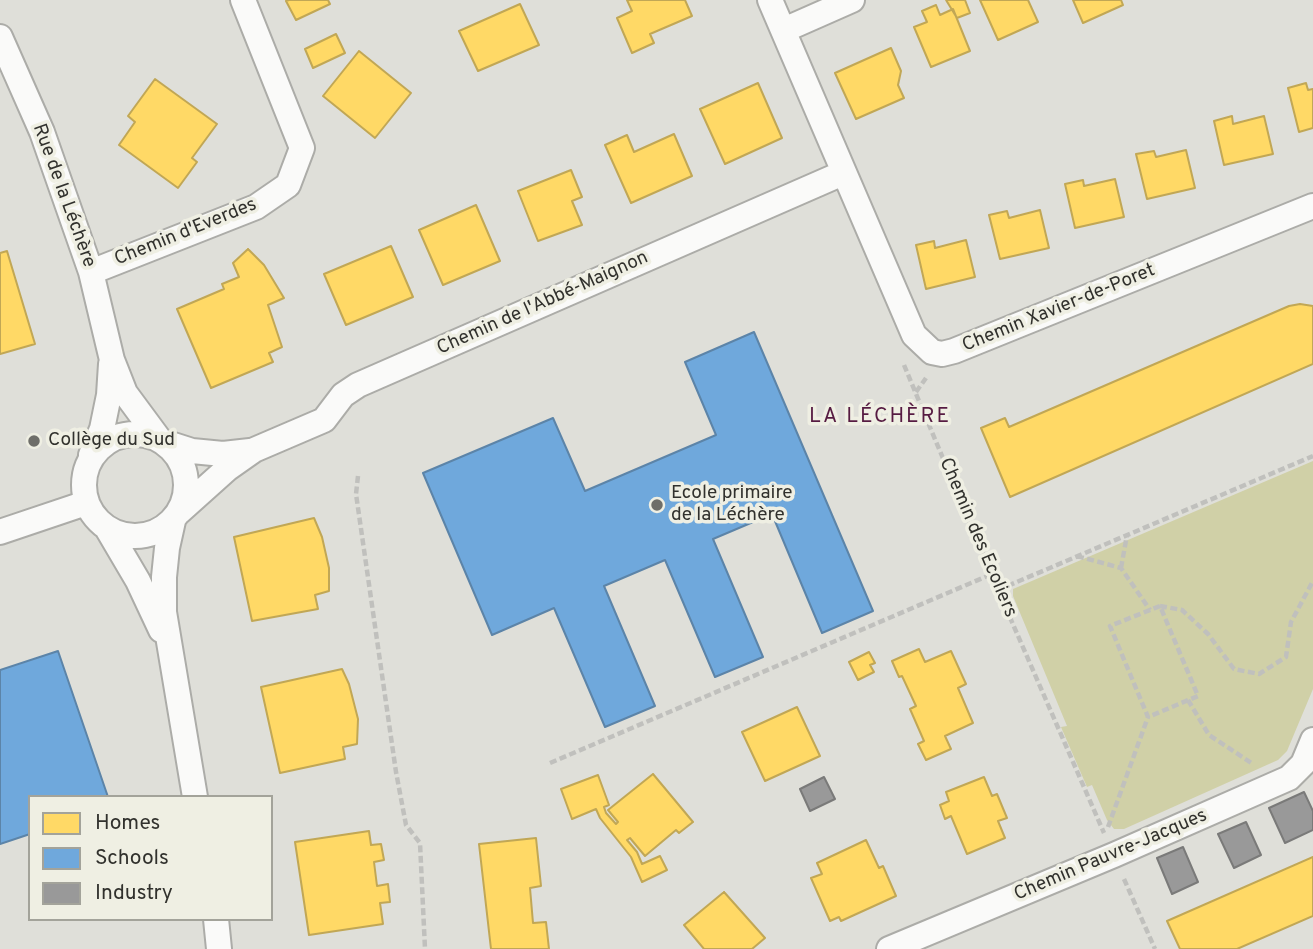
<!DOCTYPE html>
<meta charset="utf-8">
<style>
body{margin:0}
#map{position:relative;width:1313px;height:949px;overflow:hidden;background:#dfdfd9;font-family:Overpass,sans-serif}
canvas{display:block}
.legend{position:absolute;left:28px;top:795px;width:245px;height:126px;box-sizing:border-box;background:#efefe3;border:2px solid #a3a39a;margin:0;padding:9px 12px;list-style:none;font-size:21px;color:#31312d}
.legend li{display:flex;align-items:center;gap:14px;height:35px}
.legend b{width:35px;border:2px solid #a3a39a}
</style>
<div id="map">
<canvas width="1313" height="949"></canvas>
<ul class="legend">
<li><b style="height:19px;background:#ffd966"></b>Homes</li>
<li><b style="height:19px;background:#6fa8dc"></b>Schools</li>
<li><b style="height:19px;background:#999"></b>Industry</li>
</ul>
</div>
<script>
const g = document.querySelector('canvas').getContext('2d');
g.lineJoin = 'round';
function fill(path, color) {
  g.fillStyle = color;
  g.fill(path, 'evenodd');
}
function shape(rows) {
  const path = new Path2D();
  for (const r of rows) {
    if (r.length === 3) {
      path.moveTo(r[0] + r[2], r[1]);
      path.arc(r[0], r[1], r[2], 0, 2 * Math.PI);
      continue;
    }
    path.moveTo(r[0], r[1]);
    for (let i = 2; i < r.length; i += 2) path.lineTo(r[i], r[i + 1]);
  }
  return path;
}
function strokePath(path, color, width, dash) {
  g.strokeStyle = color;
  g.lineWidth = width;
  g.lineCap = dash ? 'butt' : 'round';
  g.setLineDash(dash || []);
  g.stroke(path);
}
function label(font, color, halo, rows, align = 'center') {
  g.font = font + ' Overpass,sans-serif';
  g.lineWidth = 7;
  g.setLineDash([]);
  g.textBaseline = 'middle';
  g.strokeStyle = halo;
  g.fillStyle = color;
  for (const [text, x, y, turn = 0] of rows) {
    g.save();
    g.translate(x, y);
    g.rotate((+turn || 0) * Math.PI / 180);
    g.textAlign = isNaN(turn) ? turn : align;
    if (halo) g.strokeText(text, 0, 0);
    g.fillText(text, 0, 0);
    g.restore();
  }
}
const green = shape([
 [1313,461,1313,689,1287,751,1278,760,1124,829,1114,829,1107,820,1092,785,1087,787,1061,727,1067,726,1013,596,1013,589]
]);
const homes = shape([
 [289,0,328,0,330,4,296,20,286,1,289,0],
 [627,0,685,0,692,16,650,34,654,43,632,53,617,18,632,11,627,0],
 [946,0,965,0,970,13,957,18,946,0],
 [980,0,1028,0,1038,22,998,40,980,0],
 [1073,0,1121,0,1123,5,1083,23,1073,0],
 [520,4,539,45,478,71,459,31,520,4],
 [936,5,940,15,953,9,970,51,931,67,914,27,927,22,922,11,936,5],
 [336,34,345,53,313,68,305,49,336,34],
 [891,48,901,71,898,85,904,98,856,119,835,73,891,48],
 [359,51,411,93,375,138,323,96,359,51],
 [155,79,217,124,192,158,197,162,178,188,119,145,135,122,128,116,155,79],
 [758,83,782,138,725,164,700,109,758,83],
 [1306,83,1308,90,1313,89,1313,128,1299,132,1288,88,1306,83],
 [1232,116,1233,124,1264,116,1273,154,1224,165,1214,121,1232,116],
 [674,134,692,176,631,203,605,145,627,135,634,152,674,134],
 [1186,150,1195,188,1147,199,1136,154,1154,151,1156,157,1186,150],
 [571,170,582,197,572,201,582,225,538,241,518,191,571,170],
 [1115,179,1124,217,1075,228,1065,184,1083,180,1084,186,1115,179],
 [476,205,500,261,443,285,419,230,476,205],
 [1040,210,1049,248,1000,259,989,215,1007,211,1009,218,1040,210],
 [966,240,975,277,926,289,916,245,934,241,935,248,966,240],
 [391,246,413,297,346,325,324,274,391,246],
 [248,249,264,265,284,298,268,305,282,347,269,353,273,362,211,388,177,309,224,289,222,284,239,277,233,263,248,249],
 [7,251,35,344,0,354,0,253,7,251],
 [1300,304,1313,306,1313,364,1010,497,981,428,1005,418,1009,427,1289,306,1300,304],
 [314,518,322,537,329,568,329,591,315,595,318,609,252,621,234,537,314,518],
 [919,649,925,662,951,651,966,684,958,688,973,723,945,736,951,749,926,760,918,744,924,741,910,709,916,706,902,676,899,677,892,661,919,649],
 [869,652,875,663,870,665,874,672,858,680,849,662,869,652],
 [342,669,349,684,358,719,357,744,343,747,345,759,280,773,261,687,342,669],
 [797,707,820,756,765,781,742,732,797,707],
 [653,774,693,822,679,833,676,830,645,856,630,838,627,840,637,852,642,864,660,856,667,870,642,882,631,857,600,818,596,809,572,819,561,789,598,775,609,805,604,807,606,813,616,824,618,822,608,810,653,774],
 [984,777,992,796,997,794,1007,818,998,821,1005,838,967,854,951,816,945,819,940,805,949,801,946,792,984,777],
 [369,831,371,845,381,844,384,860,374,862,377,886,388,884,390,902,380,903,383,924,309,935,295,842,369,831],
 [536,838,541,886,530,888,533,923,546,922,549,949,491,949,479,844,536,838],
 [866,840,879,868,883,866,896,896,841,921,839,917,830,921,811,878,822,874,817,863,866,840],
 [1313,857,1313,916,1237,949,1180,949,1167,921,1313,857],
 [724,892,765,938,752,949,704,949,684,925,724,892]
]);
const schools = shape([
 [754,332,873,611,822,633,772,514,713,539,763,657,715,677,665,560,604,586,655,706,605,727,554,608,492,635,423,473,553,418,585,491,716,435,685,362,754,332],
 [58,651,108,797,30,797,30,834,0,844,0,670,58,651]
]);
const industry = shape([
 [824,777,835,799,810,811,800,789,824,777],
 [1304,792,1313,811,1313,830,1285,843,1269,808,1304,792],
 [1246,822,1261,855,1234,868,1218,834,1246,822],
 [1183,847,1198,882,1172,894,1157,858,1183,847]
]);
const path = shape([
 [904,365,998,590,1104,833],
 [916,392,926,378],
 [358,476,356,494,396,772,406,825,420,843,425,949],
 [1077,556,1121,568,1150,610],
 [1121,568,1127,535],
 [998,590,1313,456],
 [1160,606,1182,610,1208,634,1234,669,1259,674,1286,657,1291,622,1313,581],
 [1188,700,1209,735,1253,764],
 [550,763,992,574],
 [1108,827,1148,717,1110,626,1160,606,1198,696,1148,717],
 [1124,879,1155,949]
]);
const minor = shape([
 [770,0,914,335,932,352,942,354,954,351,1313,206],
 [784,30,852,0],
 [0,37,42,132,91,272,112,360,125,393,159,439],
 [91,272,256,207,288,185,302,148,243,0],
 [135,485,51],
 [164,442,192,451,223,454,250,451],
 [91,455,102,429,109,395,111,364],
 [179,512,227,469,254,450,324,420,343,395,358,385,843,173],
 [173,521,167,548,164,577,164,612,195,797],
 [108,530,138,581,161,630],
 [0,532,86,503],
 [216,919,219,949],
 [889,949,1114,855,1289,778,1303,764,1313,740]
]);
const markers = [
 [34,441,7,"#6e6e69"],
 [657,505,7,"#6e6e69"]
];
const streetNames = [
 ["Rue de la Léchère",63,196,70],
 ["Chemin d'Everdes",186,233,-22],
 ["Chemin de l'Abbé-Maignon",543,304,-24],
 ["Chemin Xavier-de-Poret",1059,309,-22],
 ["Chemin des Ecoliers",977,538,67],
 ["Chemin Pauvre-Jacques",1111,856,-23]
];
const poiNames = [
 ["Collège du Sud",48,441],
 ["Ecole primaire",671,494],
 ["de la Léchère",671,516]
];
const neighbourhoodNames = [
 ["LA LÉCHÈRE",880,418]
];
fill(green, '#d0d0a7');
fill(homes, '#ffd966');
strokePath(homes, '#c1a755', 2);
fill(schools, '#6fa8dc');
strokePath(schools, '#5c84a8', 2);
fill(industry, '#999');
strokePath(industry, '#7a7a79', 2);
strokePath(minor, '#acaca8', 28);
strokePath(path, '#c0c0bd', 4.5, [7, 3.5]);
strokePath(minor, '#fafaf9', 24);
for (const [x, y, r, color] of markers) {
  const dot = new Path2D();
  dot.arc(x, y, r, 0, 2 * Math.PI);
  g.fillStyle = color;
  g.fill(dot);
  strokePath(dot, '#efefe3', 2.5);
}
label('19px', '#31312d', '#efefe3', streetNames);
label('19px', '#31312d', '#efefe3', poiNames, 'left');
g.letterSpacing = '2px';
label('21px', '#561b42', '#efefe3', neighbourhoodNames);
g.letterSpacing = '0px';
</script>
